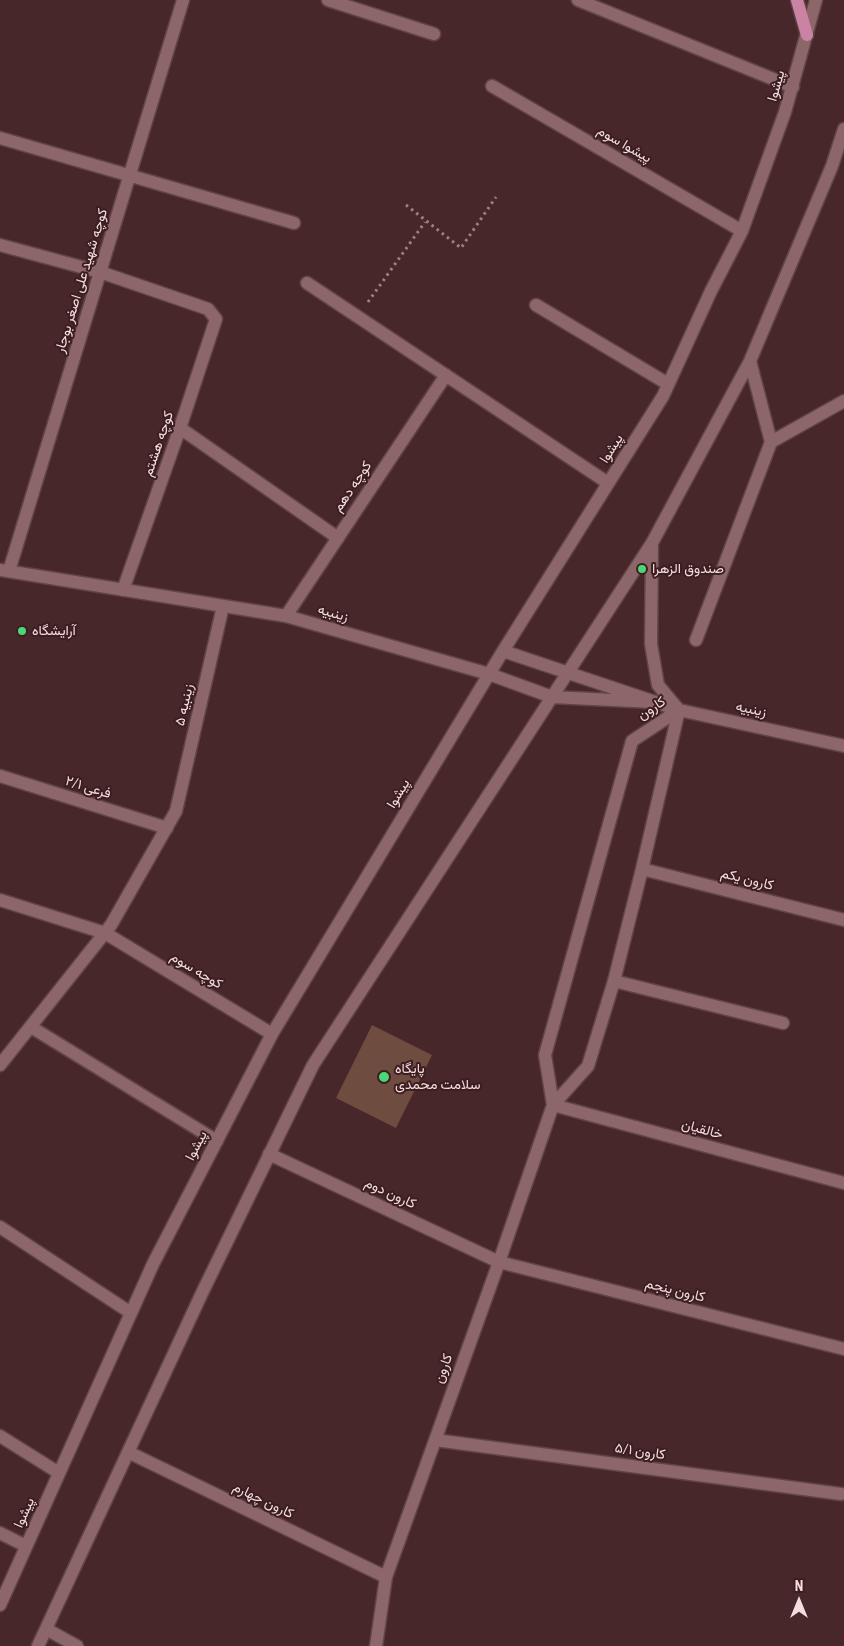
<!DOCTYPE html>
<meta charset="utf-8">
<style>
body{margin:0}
#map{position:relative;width:844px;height:1646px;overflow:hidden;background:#47272a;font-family:"Roboto Condensed",sans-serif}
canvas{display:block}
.north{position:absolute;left:774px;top:1576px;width:50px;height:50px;-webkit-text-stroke:4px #3c1d20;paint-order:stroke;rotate:0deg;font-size:14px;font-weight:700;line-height:20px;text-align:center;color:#f4ddde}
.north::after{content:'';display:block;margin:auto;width:18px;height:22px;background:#f4ddde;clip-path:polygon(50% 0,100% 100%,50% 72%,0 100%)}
</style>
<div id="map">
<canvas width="844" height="1646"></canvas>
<div class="north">N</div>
</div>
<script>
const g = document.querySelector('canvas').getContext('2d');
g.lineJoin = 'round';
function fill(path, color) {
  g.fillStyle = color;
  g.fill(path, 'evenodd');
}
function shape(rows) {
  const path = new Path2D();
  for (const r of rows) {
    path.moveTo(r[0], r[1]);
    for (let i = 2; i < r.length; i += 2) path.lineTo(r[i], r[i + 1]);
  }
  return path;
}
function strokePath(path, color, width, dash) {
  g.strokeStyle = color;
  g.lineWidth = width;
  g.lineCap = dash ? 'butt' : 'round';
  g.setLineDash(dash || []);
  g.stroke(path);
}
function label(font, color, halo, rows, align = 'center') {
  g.font = font + ' "Roboto Condensed",Vazirmatn,sans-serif';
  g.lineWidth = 4;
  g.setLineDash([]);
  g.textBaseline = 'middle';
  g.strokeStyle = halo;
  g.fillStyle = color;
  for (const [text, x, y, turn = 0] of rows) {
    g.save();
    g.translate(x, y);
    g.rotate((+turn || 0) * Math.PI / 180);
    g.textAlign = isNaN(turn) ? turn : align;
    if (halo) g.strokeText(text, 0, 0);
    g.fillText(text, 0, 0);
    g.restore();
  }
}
const building = shape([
 [372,1025,432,1055,396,1128,336,1098]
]);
const path = shape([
 [406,205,461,248,496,197],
 [368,302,425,222]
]);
const minor = shape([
 [328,0,434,34],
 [578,0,793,87],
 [492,86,742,231],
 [0,138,294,223],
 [0,245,100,272,208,309,216,319,180,428,123,590],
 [307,283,608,483],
 [536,305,668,384],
 [180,428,338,538],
 [771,442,844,401],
 [652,543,651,644,658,685,679,710],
 [0,570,286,616,489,674,552,697,653,702],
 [9,571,183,0],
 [286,616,446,375],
 [696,640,771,442,750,361],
 [503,651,679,710,844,746],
 [0,776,167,828],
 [642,869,844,920],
 [0,900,105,933,272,1034],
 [614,981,783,1023],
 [31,1027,217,1141],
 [0,1065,111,925,176,811,223,606],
 [553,1105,545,1055,632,741,679,710],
 [553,1105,844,1183],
 [269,1154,499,1262,844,1349],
 [0,1227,131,1313],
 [0,1436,59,1473],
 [435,1440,841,1494],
 [128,1452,386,1577],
 [0,1533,26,1546],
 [0,1605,153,1264,272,1034,503,651,663,396,711,291,742,231,785,112,816,0],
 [46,1629,77,1646],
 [38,1646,202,1293,313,1065,652,543,750,361,832,166,844,129],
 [376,1646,386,1577,499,1262,553,1105,588,1066,614,981,642,869,679,710]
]);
const major = shape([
 [797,0,807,35]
]);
const markers = [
 [642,569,5,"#4bd677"],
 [22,631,5,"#4bd677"],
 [384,1077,6,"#4bd677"]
];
const streetNames = [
 ["پیشوا",777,86,-74],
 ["پیشوا سوم",624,145,30],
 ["کوچه شهید علی اصغر بوجار",82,281,-73],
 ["کوچه هشتم",159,444,-71],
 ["پیشوا",612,449,-58],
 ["کوچه دهم",353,487,-56],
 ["زینبیه",333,614,16],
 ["زینبیه ۵",185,705,-77],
 ["کارون",652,709,-33],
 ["زینبیه",751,710,12],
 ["فرعی ۲/۱",88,788,17],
 ["پیشوا",399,794,-59],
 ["کارون یکم",747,880,14],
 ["کوچه سوم",196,971,31],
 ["خالقیان",702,1130,15],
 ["پیشوا",197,1146,-63],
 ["کارون دوم",390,1194,25],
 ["کارون پنجم",675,1291,14],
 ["کارون",444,1369,-70],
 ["کارون ۵/۱",640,1452,8],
 ["کارون چهارم",263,1501,26],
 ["پیشوا",25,1513,-66]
];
const poiNames = [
 ["صندوق الزهرا",652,569],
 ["آرایشگاه",32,631],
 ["پایگاه",395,1069],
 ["سلامت محمدی",395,1085]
];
fill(building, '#6e4c40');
strokePath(minor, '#604447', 15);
strokePath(major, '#604447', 15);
strokePath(path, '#9d8183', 3, [2.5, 4]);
strokePath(minor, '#8c6668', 12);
strokePath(major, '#ca83a2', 12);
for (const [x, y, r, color] of markers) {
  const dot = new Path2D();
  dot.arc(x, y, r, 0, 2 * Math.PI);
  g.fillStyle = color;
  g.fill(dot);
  strokePath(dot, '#3c1d20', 2);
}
label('14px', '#f4ddde', '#3c1d20', streetNames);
label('14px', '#f4ddde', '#3c1d20', poiNames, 'left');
</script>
